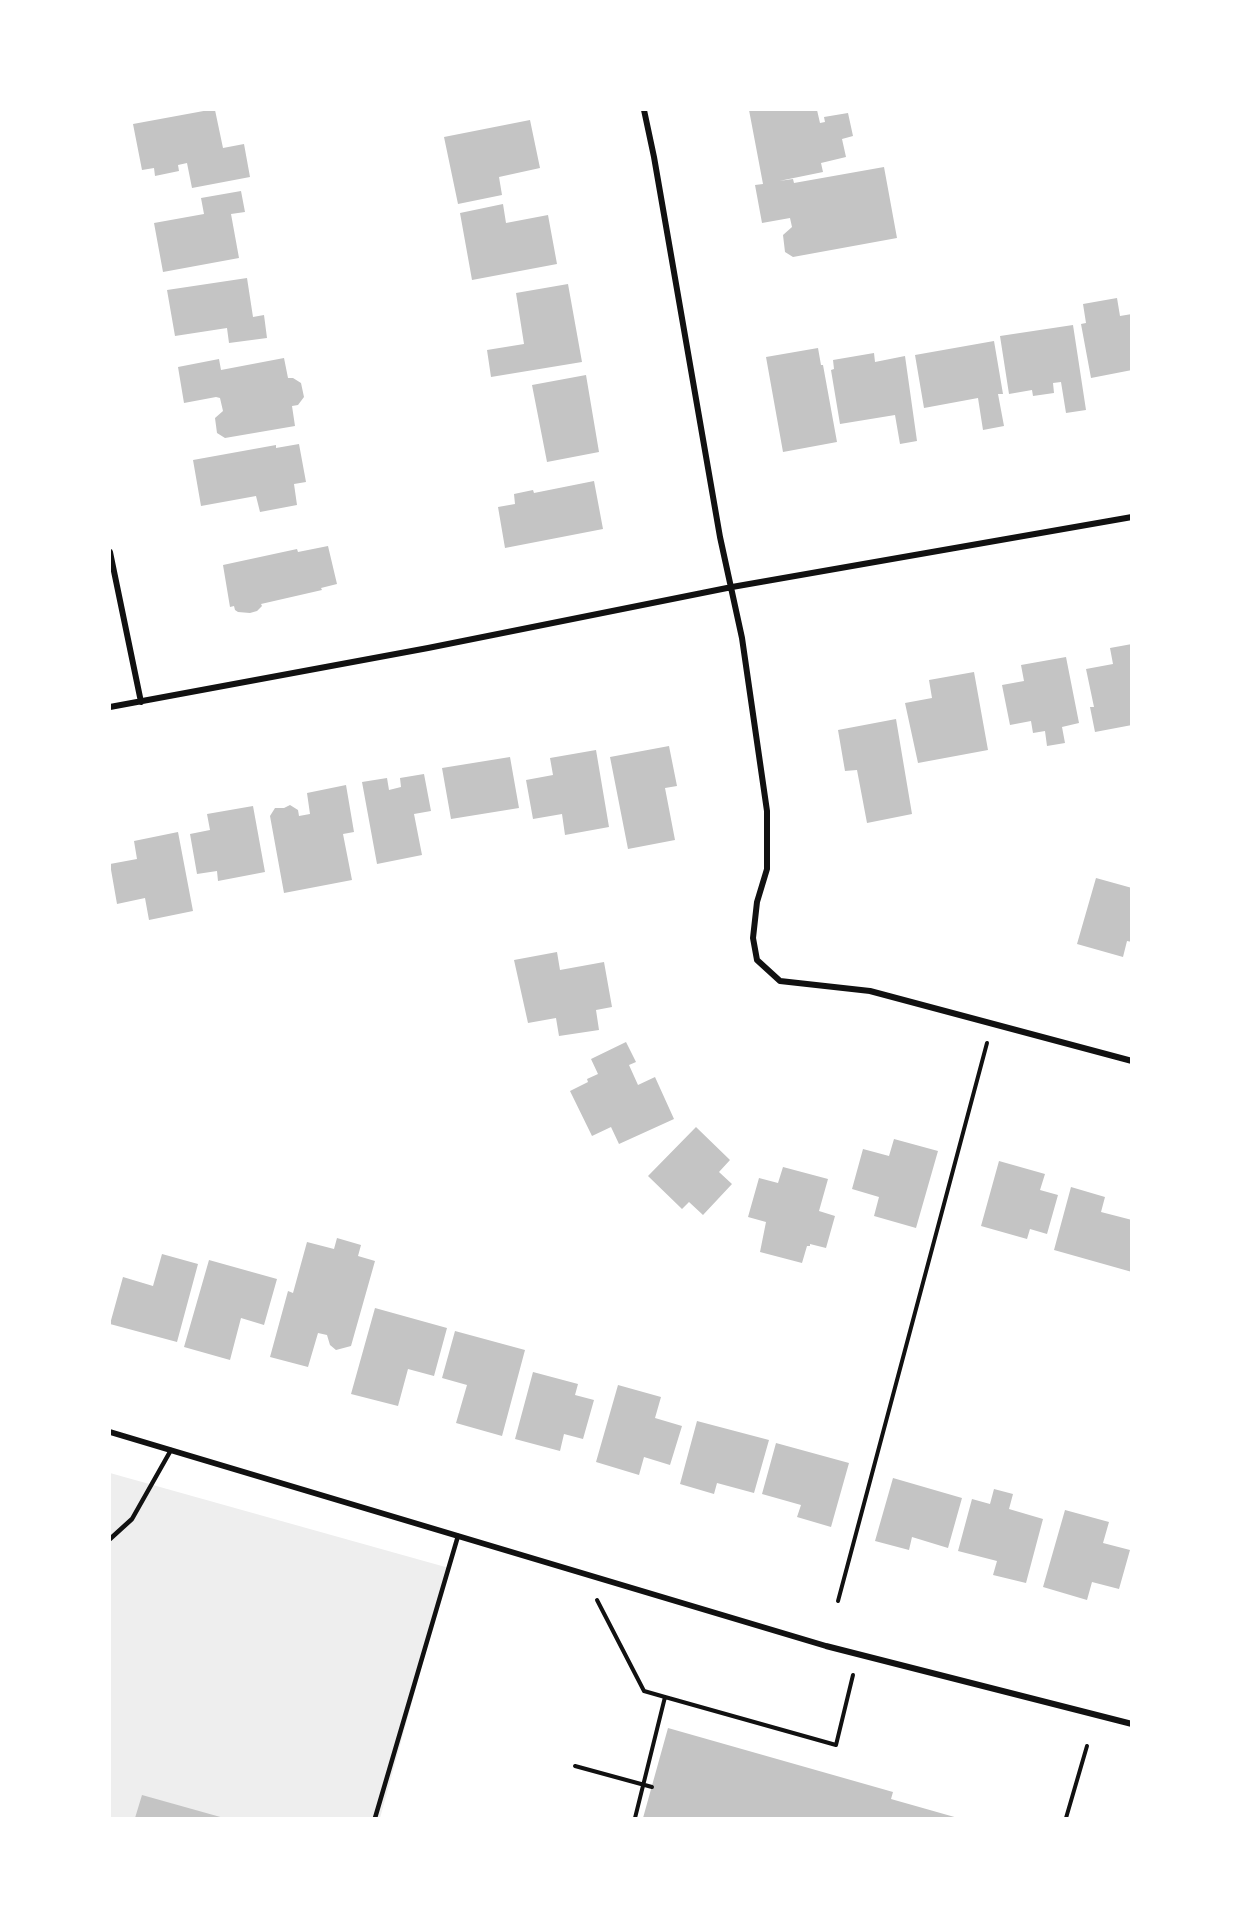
<!DOCTYPE html>
<style>
body{margin:0}
#map{position:relative;width:1241px;height:1928px;overflow:hidden;background:#fff;font-family:Montserrat,sans-serif}
canvas{display:block}
.frame{position:absolute;inset:0;border:111px solid #fff;pointer-events:none}
</style>
<div id="map">
<canvas width="1241" height="1928"></canvas>
<div class="frame"></div>
</div>
<script>
const g = document.querySelector('canvas').getContext('2d');
g.lineJoin = 'round';
function fill(path, color) {
  g.fillStyle = color;
  g.fill(path, 'evenodd');
}
function shape(rows) {
  const path = new Path2D();
  for (const r of rows) {
    path.moveTo(r[0], r[1]);
    for (let i = 2; i < r.length; i += 2) path.lineTo(r[i], r[i + 1]);
  }
  return path;
}
function strokePath(path, color, width, dash) {
  g.strokeStyle = color;
  g.lineWidth = width;
  g.lineCap = dash ? 'butt' : 'round';
  g.setLineDash(dash || []);
  g.stroke(path);
}
const green = shape([
 [110,1473,449,1568,380,1818,110,1818]
]);
const building = shape([
 [209,110,215,110,223,148,244,144,250,177,192,188,187,163,178,165,179,171,155,176,154,168,142,170,133,124],
 [749,110,817,110,820,123,825,122,824,117,848,113,853,136,842,139,846,157,821,163,823,172,779,181,793,179,794,183,884,167,897,238,793,257,785,252,783,235,792,227,790,218,762,223,755,185,763,184],
 [530,120,540,168,499,177,502,195,458,204,444,137],
 [241,191,245,212,231,214,239,258,163,272,154,223,204,214,201,198],
 [503,204,506,223,548,215,557,264,472,280,460,213],
 [247,278,253,317,264,315,267,338,229,343,227,328,175,336,167,290],
 [568,284,582,362,491,377,487,350,524,344,516,293],
 [1117,298,1120,316,1132,314,1132,370,1091,378,1081,324,1086,323,1083,304],
 [1073,325,1086,410,1066,413,1061,382,1053,383,1054,393,1033,396,1032,390,1009,394,1000,336],
 [994,341,1003,394,998,394,1004,426,983,430,978,398,924,408,915,355],
 [818,348,821,365,823,365,837,442,783,452,766,357],
 [874,353,875,362,905,356,917,441,900,444,895,415,840,424,831,370,834,369,833,360],
 [284,358,288,378,293,378,301,383,304,397,298,405,292,406,295,426,225,438,217,433,215,418,223,411,220,398,216,397,184,403,178,367,219,359,221,370],
 [586,375,599,452,547,462,532,385],
 [299,444,306,482,294,484,297,505,260,512,256,496,201,506,193,460,276,445,276,448],
 [594,481,603,529,505,548,498,507,515,504,514,494,533,490,534,493],
 [328,546,337,584,321,588,322,590,261,604,262,606,257,611,250,613,238,612,235,610,234,606,230,607,223,565,297,549,298,552],
 [1132,644,1132,725,1095,732,1090,707,1094,707,1086,669,1113,664,1110,648],
 [1066,657,1079,723,1062,727,1065,743,1047,746,1045,731,1033,733,1031,721,1010,725,1002,685,1024,681,1021,665],
 [974,672,988,750,918,763,905,703,932,698,929,680],
 [896,719,912,814,867,823,857,770,845,771,838,730],
 [669,746,677,786,665,788,675,840,628,849,610,757],
 [596,750,609,827,565,835,562,814,533,819,526,780,553,775,550,758],
 [510,757,519,808,451,819,442,768],
 [424,774,431,811,414,814,422,855,377,864,362,782,387,778,389,790,401,787,400,778],
 [346,785,354,832,343,834,352,880,284,893,270,816,275,808,284,808,290,805,298,810,299,816,310,814,307,793],
 [253,806,265,872,218,881,217,871,197,874,190,834,210,830,207,814],
 [178,832,193,911,149,920,145,898,117,904,110,864,137,859,134,841],
 [1096,878,1132,888,1132,942,1127,941,1123,957,1077,944],
 [557,952,560,970,604,962,612,1007,596,1010,599,1030,559,1036,556,1018,528,1023,514,960],
 [626,1042,636,1062,629,1065,638,1085,655,1077,674,1119,619,1144,611,1127,592,1136,570,1091,588,1082,587,1079,598,1074,591,1059],
 [696,1127,730,1160,719,1172,732,1184,703,1215,689,1202,682,1209,648,1176],
 [894,1139,938,1151,916,1228,874,1216,879,1197,852,1189,863,1149,889,1156],
 [999,1161,1045,1174,1040,1190,1058,1195,1047,1234,1030,1229,1027,1239,981,1226],
 [783,1167,828,1179,819,1211,835,1216,826,1248,810,1244,810,1246,807,1246,802,1263,760,1252,766,1222,748,1217,759,1178,778,1183],
 [1071,1187,1105,1197,1101,1212,1132,1220,1132,1272,1054,1250],
 [337,1238,361,1245,358,1256,375,1261,351,1346,336,1350,330,1345,327,1335,318,1333,308,1367,270,1357,288,1291,293,1293,307,1242,334,1249],
 [162,1254,198,1264,177,1342,110,1324,123,1277,153,1286],
 [209,1260,277,1279,264,1325,241,1318,230,1360,184,1347],
 [375,1308,447,1328,434,1376,408,1369,398,1406,351,1394],
 [455,1331,525,1350,502,1436,456,1423,467,1385,442,1378],
 [533,1372,578,1384,575,1395,594,1400,583,1439,564,1434,560,1451,515,1439],
 [618,1385,661,1397,655,1418,682,1426,670,1465,644,1457,639,1475,596,1462],
 [697,1421,769,1440,754,1493,717,1483,714,1494,680,1484],
 [776,1443,849,1463,831,1527,797,1517,801,1505,762,1494],
 [893,1478,962,1498,948,1548,912,1537,909,1550,875,1541],
 [994,1489,1013,1494,1009,1509,1043,1519,1026,1583,993,1575,997,1561,958,1551,972,1499,990,1504],
 [1065,1510,1109,1522,1103,1543,1130,1550,1119,1589,1092,1582,1087,1600,1043,1587],
 [668,1728,893,1792,891,1799,958,1818,643,1818],
 [142,1795,224,1818,135,1818]
]);
const path = shape([
 [597,1600,644,1691,665,1697,836,1745,853,1675],
 [838,1601,987,1043],
 [575,1766,652,1787],
 [635,1818,665,1697],
 [1066,1818,1087,1746]
]);
const service = shape([
 [110,1539,132,1519,171,1450],
 [375,1818,458,1536]
]);
const minor = shape([
 [644,110,654,157,720,537,742,638,767,811,767,869,757,902,753,938,757,960,780,981,870,991,1132,1061],
 [110,552,141,702],
 [110,707,428,648,732,587,1132,517],
 [110,1432,826,1646,1132,1724]
]);
fill(green, '#eee');
fill(building, '#c4c4c4');
strokePath(path, '#111', 4);
strokePath(service, '#111', 4.5);
strokePath(minor, '#111', 6);
</script>
